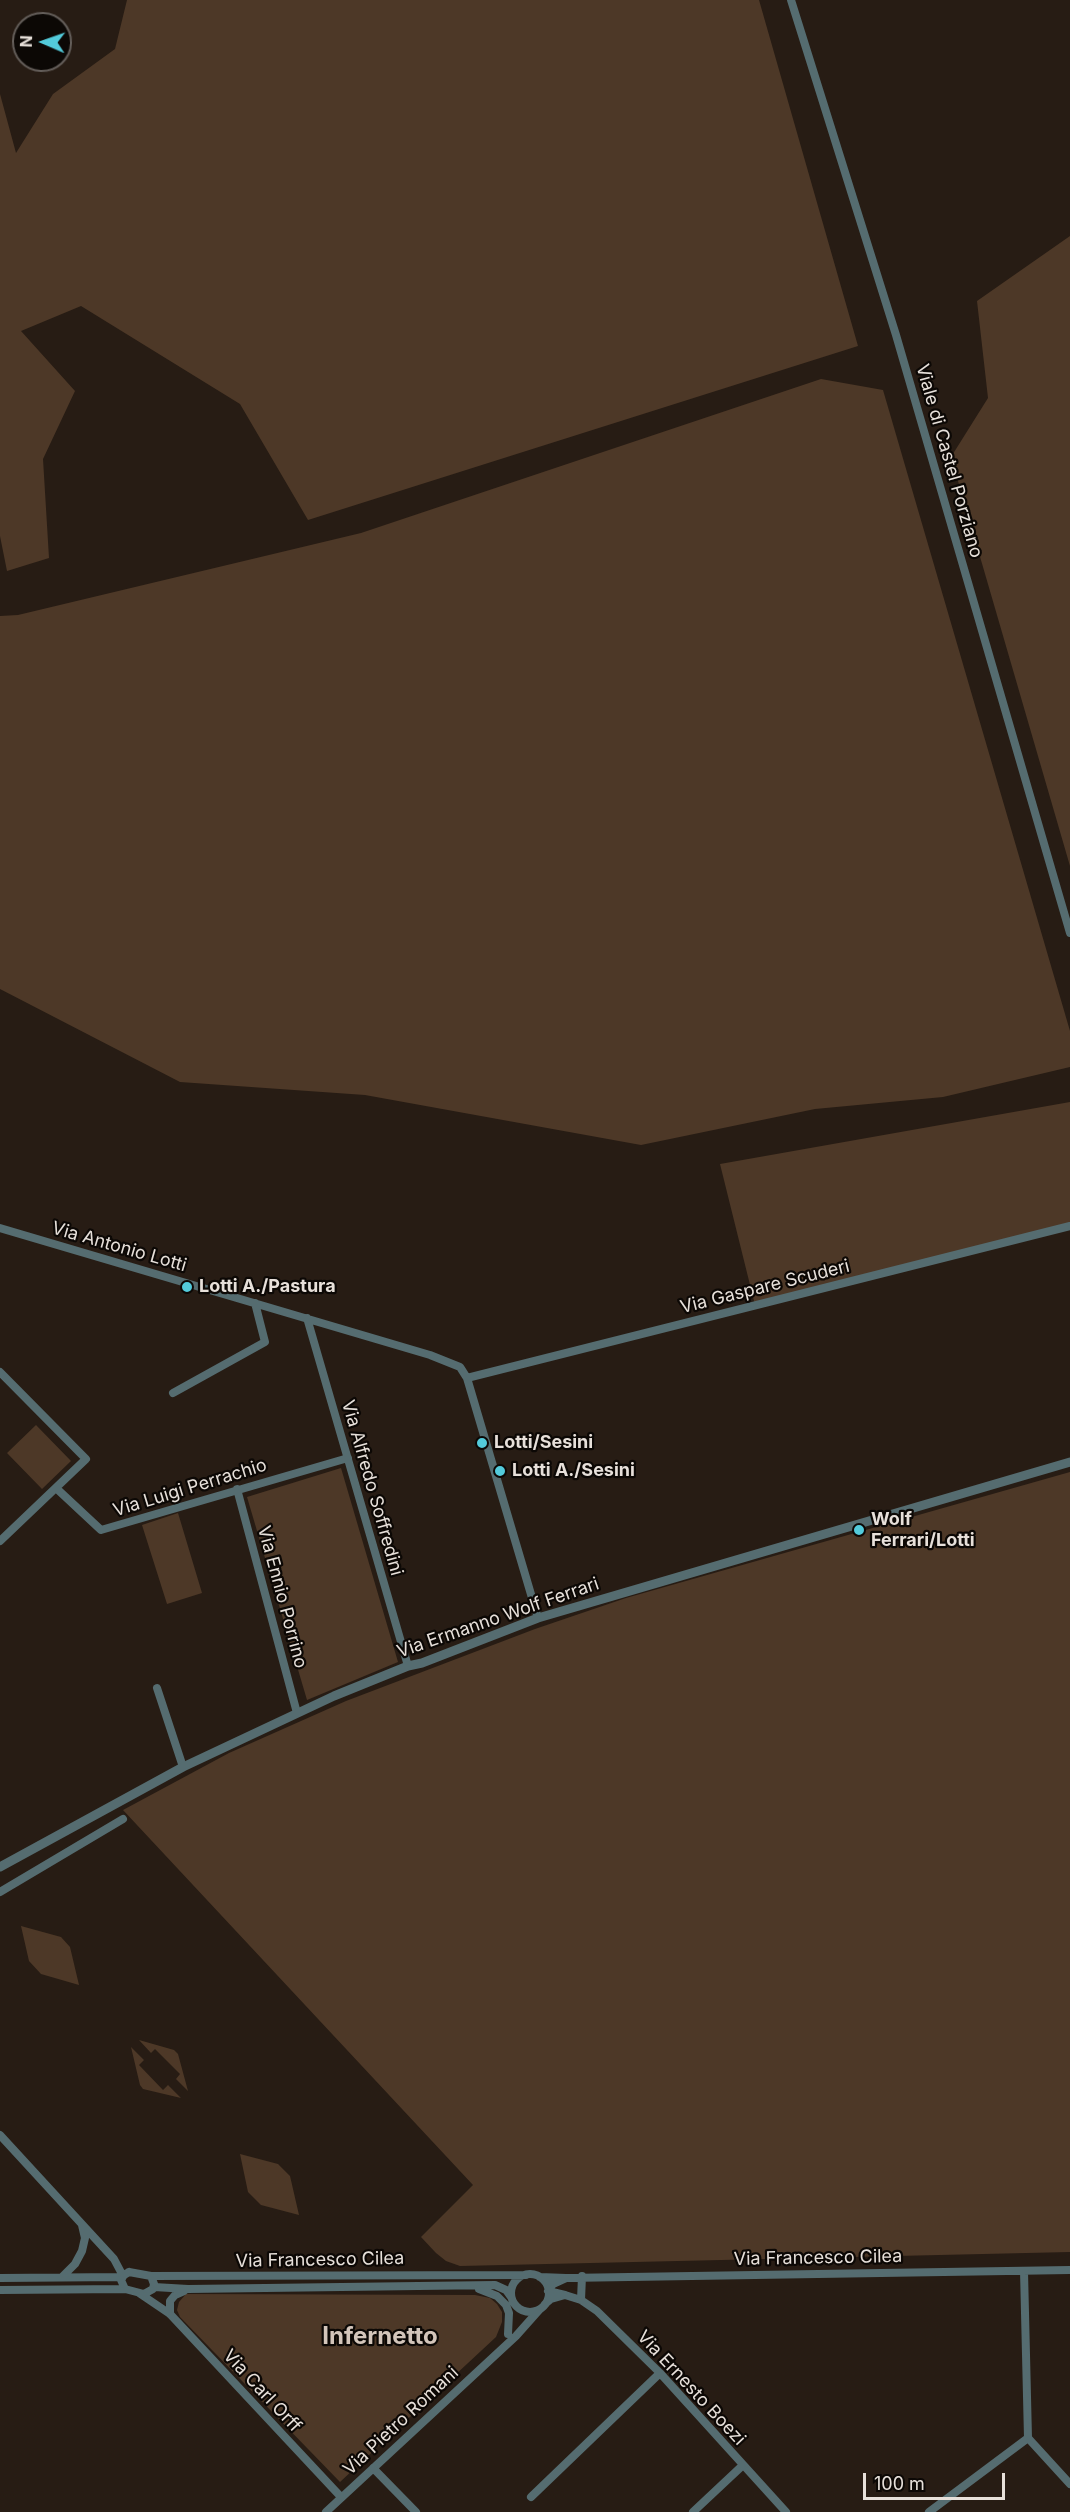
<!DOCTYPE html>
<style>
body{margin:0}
#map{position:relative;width:1070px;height:2512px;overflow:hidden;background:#271c14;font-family:Inter,sans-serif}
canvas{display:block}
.north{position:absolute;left:12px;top:12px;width:60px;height:60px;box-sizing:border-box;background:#0c0805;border:2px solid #645e5a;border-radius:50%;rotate:272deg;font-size:16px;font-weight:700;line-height:24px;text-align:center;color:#e7e0da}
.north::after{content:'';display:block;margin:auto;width:21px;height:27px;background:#53cbdb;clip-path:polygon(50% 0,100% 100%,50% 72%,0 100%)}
.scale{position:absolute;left:863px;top:2473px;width:142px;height:27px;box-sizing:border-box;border:3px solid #e7e0da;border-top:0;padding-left:8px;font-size:18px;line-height:21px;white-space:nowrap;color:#e7e0da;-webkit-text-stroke:4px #0c0805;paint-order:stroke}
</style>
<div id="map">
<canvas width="1070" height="2512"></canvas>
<div class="north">N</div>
<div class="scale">100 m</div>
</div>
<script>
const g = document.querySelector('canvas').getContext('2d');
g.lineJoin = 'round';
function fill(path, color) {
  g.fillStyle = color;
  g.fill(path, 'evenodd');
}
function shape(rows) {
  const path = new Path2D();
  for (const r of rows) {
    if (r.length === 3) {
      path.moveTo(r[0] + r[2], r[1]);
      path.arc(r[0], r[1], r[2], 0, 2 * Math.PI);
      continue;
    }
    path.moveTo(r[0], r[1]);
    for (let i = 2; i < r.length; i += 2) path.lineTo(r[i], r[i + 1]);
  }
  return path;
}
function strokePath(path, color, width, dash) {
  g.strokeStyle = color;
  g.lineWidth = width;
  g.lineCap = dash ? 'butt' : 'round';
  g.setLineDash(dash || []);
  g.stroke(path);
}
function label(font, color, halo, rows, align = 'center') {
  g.font = font + ' Inter,sans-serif';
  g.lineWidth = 4.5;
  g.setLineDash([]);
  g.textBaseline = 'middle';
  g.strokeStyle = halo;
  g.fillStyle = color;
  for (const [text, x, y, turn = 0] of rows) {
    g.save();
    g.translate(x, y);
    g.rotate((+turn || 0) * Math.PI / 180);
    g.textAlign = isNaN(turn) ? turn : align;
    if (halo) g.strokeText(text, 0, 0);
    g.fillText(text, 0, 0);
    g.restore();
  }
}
const green = shape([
 [127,0,759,0,858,346,308,520,240,404,81,306,21,331,75,391,43,459,49,558,7,571,0,536,0,94,16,153,53,94,115,49],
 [1070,236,1070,866,951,457,988,398,977,301],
 [821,379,883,390,1070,1031,1070,1067,943,1097,815,1109,641,1145,365,1095,180,1082,0,989,0,616,18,615,361,533],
 [1070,1102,1070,1226,755,1305,720,1164],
 [36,1425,71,1461,42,1489,7,1453],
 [341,1468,398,1662,307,1700,247,1497],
 [1070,1472,1070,2252,460,2266,446,2261,436,2253,421,2237,473,2185,123,1810,229,1753,346,1701,535,1629,626,1598],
 [178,1513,202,1593,167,1604,142,1525],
 [21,1926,61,1937,70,1947,79,1985,41,1974,29,1961],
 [139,2040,174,2050,178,2054,188,2091,176,2079,180,2074,155,2049,151,2053],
 [131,2047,144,2060,139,2065,163,2090,168,2085,181,2098,143,2089,140,2085],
 [240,2154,278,2164,290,2176,299,2215,261,2205,248,2192],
 [186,2294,475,2295,490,2298,497,2304,502,2312,502,2322,496,2337,340,2482,180,2317,177,2310,179,2302]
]);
const minor = shape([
 [791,0,896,335,1070,933],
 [0,1228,430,1355,460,1367,467,1378,538,1618],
 [307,1318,408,1666],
 [0,1372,86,1459,0,1541],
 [467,1378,1070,1226],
 [173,1393,265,1342,255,1303],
 [56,1488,101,1530,348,1458],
 [237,1489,297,1713],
 [157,1688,183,1767],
 [0,1892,123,1819],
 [0,2135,114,2259,123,2276],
 [1024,2271,1028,2438,1070,2484],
 [129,2272,151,2276,154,2284,153,2289,144,2294,125,2289,121,2280,124,2275,129,2272],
 [530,2293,19],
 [151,2276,526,2275],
 [62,2277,75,2264,82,2251,85,2238,82,2225],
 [540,2277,566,2278,553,2284,548,2291,565,2295,551,2299,545,2304],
 [0,2278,122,2277],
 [566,2278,1070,2270],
 [154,2287,188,2289,495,2285,506,2290,511,2297],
 [479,2289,497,2296,506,2305,509,2313,508,2334],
 [0,2290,125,2289],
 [139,2293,170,2314,341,2497],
 [565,2295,581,2300,597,2311,660,2373,786,2512],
 [581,2300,582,2276],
 [170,2314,170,2301,175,2295,184,2291],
 [373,2468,416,2512],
 [531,2497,660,2373],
 [326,2512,516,2336,540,2309],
 [693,2512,742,2466],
 [929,2512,1028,2438]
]);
const tertiary = shape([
 [0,1867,183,1767,334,1696,408,1666,422,1663,538,1618,1070,1462]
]);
const markers = [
 [187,1287,6,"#53cbdb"],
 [482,1443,6,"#53cbdb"],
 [500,1471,6,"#53cbdb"],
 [859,1530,6,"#53cbdb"]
];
const streetNames = [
 ["Viale di Castel Porziano",949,461,74],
 ["Via Antonio Lotti",119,1247,16],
 ["Via Gaspare Scuderi",765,1287,-14],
 ["Via Luigi Perrachio",190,1488,-17],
 ["Via Alfredo Soffredini",372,1488,74],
 ["Via Ennio Porrino",282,1597,75],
 ["Via Ermanno Wolf Ferrari",498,1618,-19],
 ["Via Francesco Cilea",818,2258,-1],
 ["Via Francesco Cilea",320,2260,-1],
 ["Via Ernesto Boezi",691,2388,47],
 ["Via Carl Orff",262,2391,47],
 ["Via Pietro Romani",401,2421,-43]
];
const poiNames = [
 ["Lotti A./Pastura",199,1287],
 ["Lotti/Sesini",494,1443],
 ["Lotti A./Sesini",512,1471],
 ["Wolf",871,1520],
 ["Ferrari/Lotti",871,1541]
];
const districtNames = [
 ["Infernetto",380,2337]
];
fill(green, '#4d3827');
strokePath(minor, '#556c70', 8);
strokePath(tertiary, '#556c70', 9);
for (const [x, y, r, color] of markers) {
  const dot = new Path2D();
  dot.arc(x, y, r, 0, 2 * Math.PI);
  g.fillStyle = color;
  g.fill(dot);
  strokePath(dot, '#0c0805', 2);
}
label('18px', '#e7e0da', '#0c0805', streetNames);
label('bold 18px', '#e7e0da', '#0c0805', poiNames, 'left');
label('bold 24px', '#d3c5ba', '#0c0805', districtNames);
</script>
